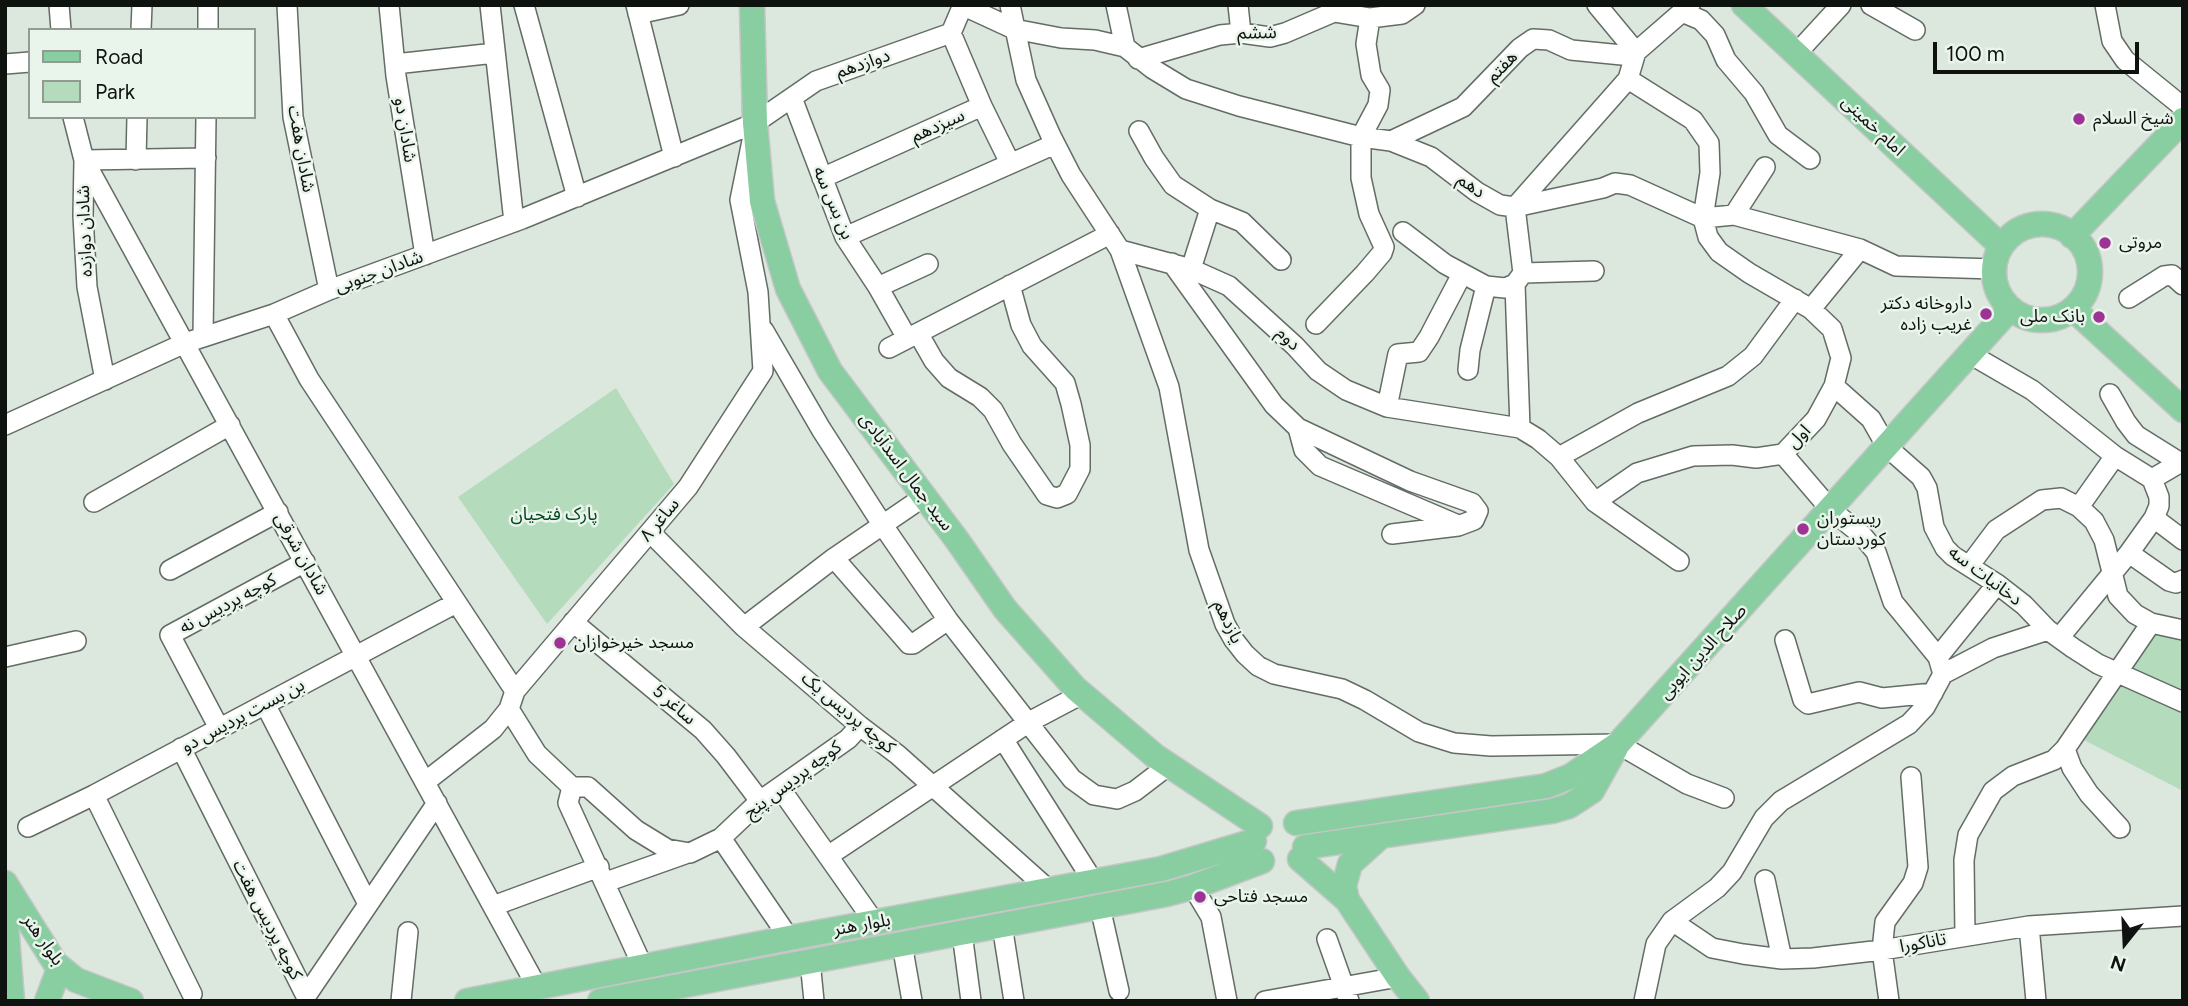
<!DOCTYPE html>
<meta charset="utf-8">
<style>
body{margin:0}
#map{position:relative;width:2188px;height:1006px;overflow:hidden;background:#dce7de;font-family:Figtree,sans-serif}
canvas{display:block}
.frame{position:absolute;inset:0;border:7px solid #0f1310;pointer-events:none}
.legend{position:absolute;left:28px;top:28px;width:228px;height:91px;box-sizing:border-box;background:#e9f4eb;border:2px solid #929a93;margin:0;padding:9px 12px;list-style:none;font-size:21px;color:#0f1310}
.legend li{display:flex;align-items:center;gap:14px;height:35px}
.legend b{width:35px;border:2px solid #929a93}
.north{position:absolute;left:2090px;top:908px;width:70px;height:70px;-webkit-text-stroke:5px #e9f4eb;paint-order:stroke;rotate:198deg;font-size:19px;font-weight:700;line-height:28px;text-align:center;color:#0f1310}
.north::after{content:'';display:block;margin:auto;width:24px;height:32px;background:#0f1310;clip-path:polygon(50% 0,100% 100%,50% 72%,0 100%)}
.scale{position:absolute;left:1933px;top:42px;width:206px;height:32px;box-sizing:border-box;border:4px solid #0f1310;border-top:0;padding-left:9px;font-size:21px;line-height:24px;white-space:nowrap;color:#0f1310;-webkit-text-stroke:5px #e9f4eb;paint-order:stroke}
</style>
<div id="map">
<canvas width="2188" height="1006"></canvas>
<div class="frame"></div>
<ul class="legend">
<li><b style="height:9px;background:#88cea1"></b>Road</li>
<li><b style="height:19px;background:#b5dbbd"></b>Park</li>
</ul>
<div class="north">N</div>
<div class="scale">100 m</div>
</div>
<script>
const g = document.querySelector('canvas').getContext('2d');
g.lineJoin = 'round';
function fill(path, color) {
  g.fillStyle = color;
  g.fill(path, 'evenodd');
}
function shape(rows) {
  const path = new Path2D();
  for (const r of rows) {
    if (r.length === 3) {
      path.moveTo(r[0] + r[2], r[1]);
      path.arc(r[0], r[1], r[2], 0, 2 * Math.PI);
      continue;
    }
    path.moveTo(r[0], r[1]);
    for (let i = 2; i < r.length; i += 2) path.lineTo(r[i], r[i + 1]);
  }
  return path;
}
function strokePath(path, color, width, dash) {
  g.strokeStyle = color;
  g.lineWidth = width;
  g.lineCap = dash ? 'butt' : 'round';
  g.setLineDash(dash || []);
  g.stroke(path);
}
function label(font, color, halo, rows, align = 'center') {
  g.font = font + ' Figtree,"Noto Sans Arabic",sans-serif';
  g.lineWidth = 5;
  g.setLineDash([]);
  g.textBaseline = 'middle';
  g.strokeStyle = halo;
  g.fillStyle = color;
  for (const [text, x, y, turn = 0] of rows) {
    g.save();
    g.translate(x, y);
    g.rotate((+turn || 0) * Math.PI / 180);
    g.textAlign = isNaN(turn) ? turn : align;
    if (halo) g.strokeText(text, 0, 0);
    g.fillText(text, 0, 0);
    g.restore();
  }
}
const green = shape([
 [616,388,674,484,547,624,458,497],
 [2152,634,2183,638,2183,791,2084,740]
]);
const minor = shape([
 [59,5,61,30],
 [287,5,293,117,329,290],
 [389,5,396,76,425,255],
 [490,5,514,222],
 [524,5,577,197],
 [636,5,674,157],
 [962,5,1014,29,1061,38,1095,40,1125,47,1153,69,1186,89,1239,106,1361,137,1391,141,1431,157,1477,192,1500,205,1515,207,1603,188,1615,183,1630,185,1703,218,1734,215,1860,249,1896,266,1994,269],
 [1010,5,1026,80,1051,136,1071,175,1120,250,1191,269,1229,286,1295,346,1318,371,1346,390,1387,407,1520,428,1538,439,1559,457,1595,502,1679,561],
 [1116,5,1125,47],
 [1238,5,1241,33],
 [1871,5,1915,30],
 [2105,5,2112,41,2125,60,2183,107],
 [1682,12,1701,20,1715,35,1726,60,1754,93,1778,135,1810,159],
 [638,14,679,5],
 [141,30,142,5],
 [208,30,208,5],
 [1796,54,1841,5],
 [1138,59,1220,35,1241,33,1270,37,1285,33,1334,12,1370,18,1402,14,1415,5],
 [5,64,30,62],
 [395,64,495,53],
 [792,98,845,237,878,287,907,338],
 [982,106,1010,163],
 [73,117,84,160,537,987],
 [1139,131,1154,158,1173,185,1210,209,1242,222,1281,260],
 [1391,141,1463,107,1520,48,1533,39,1549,40,1571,50,1622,55,1636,52,1690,5],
 [136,160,137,117],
 [822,178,982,106,951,33],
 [1734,215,1765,167],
 [1403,232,1445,264,1486,286,1505,288,1515,284,1523,273,1515,207,1628,79,1636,52,1597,5],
 [845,237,1055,144],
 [1120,250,1169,387,1199,550,1225,624,1234,640,1245,654,1258,666,1274,674,1342,689,1365,700,1419,732,1454,743,1491,746,1618,744,1687,784,1724,798],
 [1172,263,1274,405,1298,428,1410,481,1472,503,1478,511,1474,520,1458,526,1392,534],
 [1191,269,1210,209],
 [1523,273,1594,271],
 [1515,284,1520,428],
 [878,287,928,264],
 [2129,298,2164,276,2172,275,2183,285],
 [1811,309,1860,249],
 [274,314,309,379,515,691],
 [1316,324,1365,273,1382,253,1384,247,1369,214,1361,178,1361,137,1378,105,1380,90,1371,75,1366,44,1370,18],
 [764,331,821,429,882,524,948,620,1072,779,1094,795,1117,799,1135,791,1169,765],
 [918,333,934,361,949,378,980,397,993,410,1012,444,1047,495,1057,498,1067,494,1080,469,1080,445,1071,404,1065,383,1032,346,1021,325,1010,285],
 [203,337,206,117],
 [889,348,1110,234],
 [1970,354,2032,390,2115,456,2152,479],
 [1468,370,1470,350,1486,286],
 [105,380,87,287,83,216,84,160,206,158],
 [1834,386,1871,419,1887,447,1921,477,1927,488,1934,527,1945,548,1953,556,1997,584,2024,605,2048,630,2073,648,2098,664,2183,702],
 [2110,394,2126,422,2136,435,2176,460,2176,465,2152,479],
 [1387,407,1398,354,1419,352,1429,337,1462,274],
 [5,425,185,343,274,314,329,290,522,219,755,123,816,81,951,33,963,5],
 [1298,428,1304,450,1320,466,1458,525],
 [1559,457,1638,413,1728,376,1753,356,1795,299],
 [94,502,230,425],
 [1595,502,1637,473,1693,456,1732,455,1756,458,1783,454,1816,419,1834,386,1841,358,1832,329,1811,309,1749,273,1719,252,1708,237,1703,218,1710,173,1709,143,1693,120,1628,79],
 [2079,507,2115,456],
 [2154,518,2183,540],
 [650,532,744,627,860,726,898,755,1049,890],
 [2129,553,2169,581,2176,583,2183,580],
 [834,558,909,644,913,644,948,620],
 [1969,566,1996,530,2042,500,2061,498,2079,507,2094,521,2104,540,2118,596,2135,614,2151,623,2183,630],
 [170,570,278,512],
 [573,622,703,730,726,756,760,801],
 [744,627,834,558,925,496],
 [2059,638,2129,553,2154,518,2159,506,2159,497,2152,479],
 [1785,640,1803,700,1808,704,1859,692,1882,698,1933,693],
 [5,657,76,641],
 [1938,657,1997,584],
 [1943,674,1993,648,2048,630],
 [265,704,368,904],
 [509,709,537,754,572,787,588,787,636,830,667,849,690,853,721,838],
 [219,728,170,635,305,562],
 [1003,739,1093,881],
 [181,748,306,996,437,803],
 [2065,749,2072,768,2089,794,2120,828],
 [425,782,493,729,509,709,515,691,688,487,763,371,758,292,740,200,752,141],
 [572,787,568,803,643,967],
 [780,788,875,923],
 [94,795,192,994],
 [28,827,94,795,456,603],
 [828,856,1029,722,1082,694],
 [1765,880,1782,959],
 [606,882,685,854],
 [1193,887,1211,917,1227,1001],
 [493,906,599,867],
 [1100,907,1119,991],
 [1672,921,1712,948,1743,954,1782,959,1813,958,1882,950,2029,926,2183,916],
 [1002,925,1014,1001],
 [2029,926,2036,1001],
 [962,933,971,1001],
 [1965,935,1964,860,1968,835,1993,791,2013,776,2054,760,2065,749,2151,623],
 [789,938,721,838,760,801,848,739,860,726],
 [1327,939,1349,1001],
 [902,944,912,1001],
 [810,961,814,1001],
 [401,1001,408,932],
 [1265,1001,1398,977],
 [1644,1001,1656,944,1672,921,1717,888,1732,872,1764,818,1781,801,1909,724,1925,707,1943,674,1938,657,1893,602,1876,552,1862,535,1831,510,1783,454],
 [1889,1001,1882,950,1885,922,1913,883,1918,867,1911,777]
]);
const major = shape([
 [752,5,755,123,762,201,788,289,830,371,957,540,1005,609,1075,688,1155,756,1260,826],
 [1744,5,2001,246],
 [2042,272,48],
 [2072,236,2183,120],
 [2073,309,2183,410],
 [1296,823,1546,786,1571,776,1618,744,2010,309],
 [1305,847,1552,811,1569,806,1592,791,1616,748],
 [1300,859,1347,900,1398,977,1417,1001],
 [5,883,55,963,76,980,131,1001],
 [1347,900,1344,886,1350,864,1381,836],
 [5,911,12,1001],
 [47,1001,56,977,65,971],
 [467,1001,789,938,1161,869,1254,841],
 [600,1001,1167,894,1193,887,1262,861]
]);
const markers = [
 [2079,119,7,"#9e3395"],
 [2105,243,7,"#9e3395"],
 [1986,314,7,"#9e3395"],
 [2099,317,7,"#9e3395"],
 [1803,529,7,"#9e3395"],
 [560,643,7,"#9e3395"],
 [1200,897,7,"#9e3395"]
];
const streetNames = [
 ["ششم",1257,33,-1],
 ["دوازدهم",863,64,-19],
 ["هفتم",1502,67,-46],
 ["سیزدهم",938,126,-24],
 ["امام خمینی",1873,126,43],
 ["شادان دو",405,130,81],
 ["شادان هفت",301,149,80],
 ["دهم",1471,186,35],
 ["بن بس سه",833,203,67],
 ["شادان دوازده",85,231,-92],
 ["شادان جنوبی",379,272,-20],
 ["دوم",1288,339,44],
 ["اول",1799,437,-46],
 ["سید جمال اسدآبادی",906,472,53],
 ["ساغر ٨",660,520,-50],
 ["شادان شرقی",301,554,61],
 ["دخانیات سه",1985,576,37],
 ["کوچه پردیس نه",228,604,-28],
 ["یازدهم",1228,622,65],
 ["صلاح الدین ایوبی",1703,652,-48],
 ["ساغر 5",674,705,41],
 ["کوچه پردیس یک",848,713,40],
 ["بن بست پردیس دو",243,716,-28],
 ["کوچه پردیس پنج",793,780,-37],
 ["کوچه پردیس هفت",267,920,63],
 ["بلوار هنر",862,925,-10],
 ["بلوار هنر",43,940,55],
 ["تاناکورا",1923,943,-10]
];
const poiNames = [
 ["شیخ السلام",2093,119],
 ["مروتی",2119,243],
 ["داروخانه دکتر",1972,304,"right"],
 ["غریب زاده",1972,325,"right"],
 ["بانک ملی",2085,317,"right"],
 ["ریستوران",1817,519],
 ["کوردستان",1817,540],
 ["مسجد خیرخوازان",574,643],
 ["مسجد فتاحی",1214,897]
];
const parkNames = [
 ["پارک فتحیان",554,515]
];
fill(green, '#b5dbbd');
strokePath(minor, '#636c65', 22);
strokePath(major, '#c5c6c6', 27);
strokePath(minor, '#fff', 19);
strokePath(major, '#88cea1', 24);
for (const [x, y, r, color] of markers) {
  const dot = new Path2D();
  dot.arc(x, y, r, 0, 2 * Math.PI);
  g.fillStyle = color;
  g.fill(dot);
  strokePath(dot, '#e9f4eb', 2.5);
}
label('18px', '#0f1310', '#e9f4eb', streetNames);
label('18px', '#0f1310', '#e9f4eb', poiNames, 'left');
label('18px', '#02461f', '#e9f4eb', parkNames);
</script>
